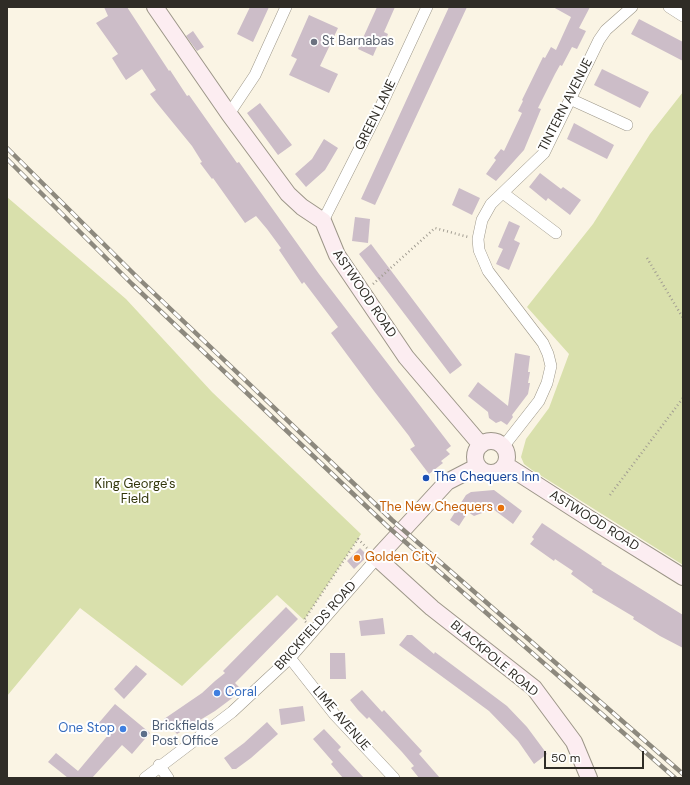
<!DOCTYPE html>
<style>
body{margin:0}
#map{position:relative;width:690px;height:785px;overflow:hidden;background:#faf4e4;font-family:"DM Sans",sans-serif}
canvas{display:block}
.frame{position:absolute;inset:0;border:8px solid #2f2c26;pointer-events:none}
.scale{position:absolute;left:544px;top:751px;width:100px;height:18px;box-sizing:border-box;border:2px solid #2f2c26;border-top:0;padding-left:5px;font-size:12px;line-height:14px;white-space:nowrap;color:#2f2c26;-webkit-text-stroke:3px #fff;paint-order:stroke}
</style>
<div id="map">
<canvas width="690" height="785"></canvas>
<div class="frame"></div>
<div class="scale">50 m</div>
</div>
<script>
const g = document.querySelector('canvas').getContext('2d');
g.lineJoin = 'round';
function fill(path, color) {
  g.fillStyle = color;
  g.fill(path, 'evenodd');
}
function shape(rows) {
  const path = new Path2D();
  for (const r of rows) {
    if (r.length === 3) {
      path.moveTo(r[0] + r[2], r[1]);
      path.arc(r[0], r[1], r[2], 0, 2 * Math.PI);
      continue;
    }
    path.moveTo(r[0], r[1]);
    for (let i = 2; i < r.length; i += 2) path.lineTo(r[i], r[i + 1]);
  }
  return path;
}
function strokePath(path, color, width, dash) {
  g.strokeStyle = color;
  g.lineWidth = width;
  g.lineCap = dash ? 'butt' : 'round';
  g.setLineDash(dash || []);
  g.stroke(path);
}
function label(font, color, halo, rows, align = 'center') {
  g.font = font + ' "DM Sans",sans-serif';
  g.lineWidth = 4;
  g.setLineDash([]);
  g.textBaseline = 'middle';
  g.strokeStyle = halo;
  g.fillStyle = color;
  for (const [text, x, y, turn = 0] of rows) {
    g.save();
    g.translate(x, y);
    g.rotate((+turn || 0) * Math.PI / 180);
    g.textAlign = isNaN(turn) ? turn : align;
    if (halo) g.strokeText(text, 0, 0);
    g.fillText(text, 0, 0);
    g.restore();
  }
}
const green = shape([
 [683,92,683,565,532,470,524,464,521,457,526,439,549,408,569,354,527,307,593,224,650,134],
 [7,197,126,299,212,392,361,534,304,620,277,595,182,686,80,608,7,696]
]);
const building = shape([
 [104,7,127,7,169,71,170,70,187,96,189,95,237,163,239,162,319,274,451,446,446,450,450,454,441,461,443,463,429,474,410,449,415,446,409,436,374,391,331,333,338,327,304,282,302,284,279,250,281,248,267,229,256,216,245,223,213,178,212,179,200,163,202,162,192,146,156,102,150,94,156,90,142,69,126,80,122,74,112,58,118,54,96,23,108,16],
 [250,7,269,7,253,42,237,34],
 [377,7,395,7,384,32,388,34,384,45,379,42,373,56,358,49],
 [449,7,467,7,375,205,361,199],
 [553,7,590,7,579,28,586,31,577,49,572,47,562,66,560,65,555,74,538,108,541,109,524,150,496,181,486,174,496,160,494,158,501,149,504,151,522,113,518,111,523,101,522,100,543,57,545,58,551,47,556,50,571,17],
 [309,15,338,28,320,66,338,74,329,93,289,75,297,59,291,56],
 [639,19,683,42,683,61,631,34],
 [193,31,204,47,197,51,186,36],
 [602,69,649,92,640,108,594,85],
 [260,103,292,145,278,155,247,113],
 [574,123,614,145,607,159,567,139],
 [324,139,338,148,325,170,306,187,295,174,312,159],
 [540,173,561,189,563,187,581,200,570,215,548,198,546,201,529,187],
 [459,188,480,198,472,215,452,205],
 [355,217,370,219,368,243,352,241],
 [509,221,520,226,514,240,520,243,509,270,496,264,503,249,498,247],
 [371,244,462,365,450,374,359,254],
 [515,353,530,356,528,372,530,372,528,383,530,383,528,394,512,415,513,417,507,425,501,421,496,423,489,418,488,412,468,396,478,382,508,406],
 [494,490,522,511,513,524,493,509,474,516,468,512,459,526,450,520,466,495,471,492],
 [542,523,602,563,601,564,683,615,683,648,660,636,633,619,634,617,592,592,593,590,571,574,573,571,555,559,554,561,530,544,534,539,532,537],
 [360,548,368,556,354,569,347,561],
 [286,607,298,619,235,683,241,689,235,696,215,711,177,734,164,719,202,693,215,681,225,673,223,671],
 [383,618,385,634,361,636,359,621],
 [407,635,412,635,434,654,435,652,507,706,527,727,547,754,534,764,518,741,489,711,399,645],
 [330,653,345,653,346,679,330,679],
 [136,665,147,674,124,699,114,689],
 [362,690,382,712,384,710,422,751,419,754,440,778,419,778,411,768,414,766,402,752,369,717,367,719,358,710,350,700],
 [115,704,150,733,132,754,122,745,92,778,68,778,48,762,56,753,78,771,109,734,97,725],
 [303,706,305,721,281,725,279,709],
 [267,722,278,734,251,758,236,769,232,769,224,758,244,743],
 [324,729,341,747,338,750,364,778,343,778,331,764,333,762,313,739]
]);
const path = shape([
 [647,258,683,318],
 [373,284,435,228,468,237],
 [610,495,683,398],
 [306,622,304,620,358,539,367,548]
]);
const minor = shape([
 [669,7,683,16],
 [570,99,627,125],
 [229,114,255,75,286,7],
 [503,193,556,233],
 [323,221,380,108,427,7],
 [503,447,539,401,547,383,551,366,548,354,543,343,488,271,479,250,478,239,482,220,491,204,544,153,599,40,606,30,632,7],
 [290,658,335,715,394,778],
 [159,765,168,778],
 [145,778,232,712,290,658,377,558]
]);
const secondary = shape([
 [155,7,229,114,288,194,302,207,323,221,337,255,406,357,481,445],
 [491,457,16],
 [506,465,593,521,683,577],
 [478,466,447,482,377,558,432,608,534,688,574,742,589,778]
]);
const rail = shape([
 [7,148,138,278,392,520,683,774],
 [7,159,132,284,387,526,675,778]
]);
const markers = [
 [314,42,4,"#6b7280"],
 [426,478,4,"#1a4fb4"],
 [501,508,4,"#e8710a"],
 [357,558,4,"#e8710a"],
 [217,693,4,"#3f7fe0"],
 [123,729,4,"#3f7fe0"],
 [144,734,4,"#5c6f8a"]
];
const worshipNames = [
 ["St Barnabas",322,42]
];
const streetNames = [
 ["TINTERN AVENUE",566,105,-63],
 ["GREEN LANE",376,115,-64],
 ["ASTWOOD ROAD",364,294,56],
 ["ASTWOOD ROAD",594,521,32],
 ["BRICKFIELDS ROAD",316,626,-48],
 ["BLACKPOLE ROAD",494,659,40],
 ["LIME AVENUE",341,719,49]
];
const transitNames = [
 ["The Chequers Inn",434,478]
];
const parkNames = [
 ["King George's",135,485],
 ["Field",135,500]
];
const foodNames = [
 ["The New Chequers",493,508],
 ["Golden City",365,558,"left"]
];
const shopNames = [
 ["Coral",225,693],
 ["One Stop",115,729,"right"]
];
const serviceNames = [
 ["Brickfields",152,727],
 ["Post Office",152,742]
];
fill(green, '#d9e0ac');
fill(building, '#ccbdc8');
strokePath(minor, '#9c9688', 12);
strokePath(secondary, '#9c9688', 18);
strokePath(path, '#a29d92', 2.5, [1, 3]);
strokePath(minor, '#fff', 11);
strokePath(secondary, '#fcedf1', 16);
strokePath(rail, '#8d897e', 4.5);
strokePath(rail, '#fff', 3, [9]);
for (const [x, y, r, color] of markers) {
  const dot = new Path2D();
  dot.arc(x, y, r, 0, 2 * Math.PI);
  g.fillStyle = color;
  g.fill(dot);
  strokePath(dot, '#fff', 1.5);
}
label('13px', '#5b616d', '#fff', worshipNames, 'left');
label('13px', '#2f2c26', '#fff', streetNames);
label('13px', '#164399', '#fff', transitNames, 'left');
label('13px', '#32360b', '#fff', parkNames);
label('13px', '#c56008', '#fff', foodNames, 'right');
label('13px', '#366cbe', '#fff', shopNames, 'left');
label('13px', '#4e5e75', '#fff', serviceNames, 'left');
</script>
